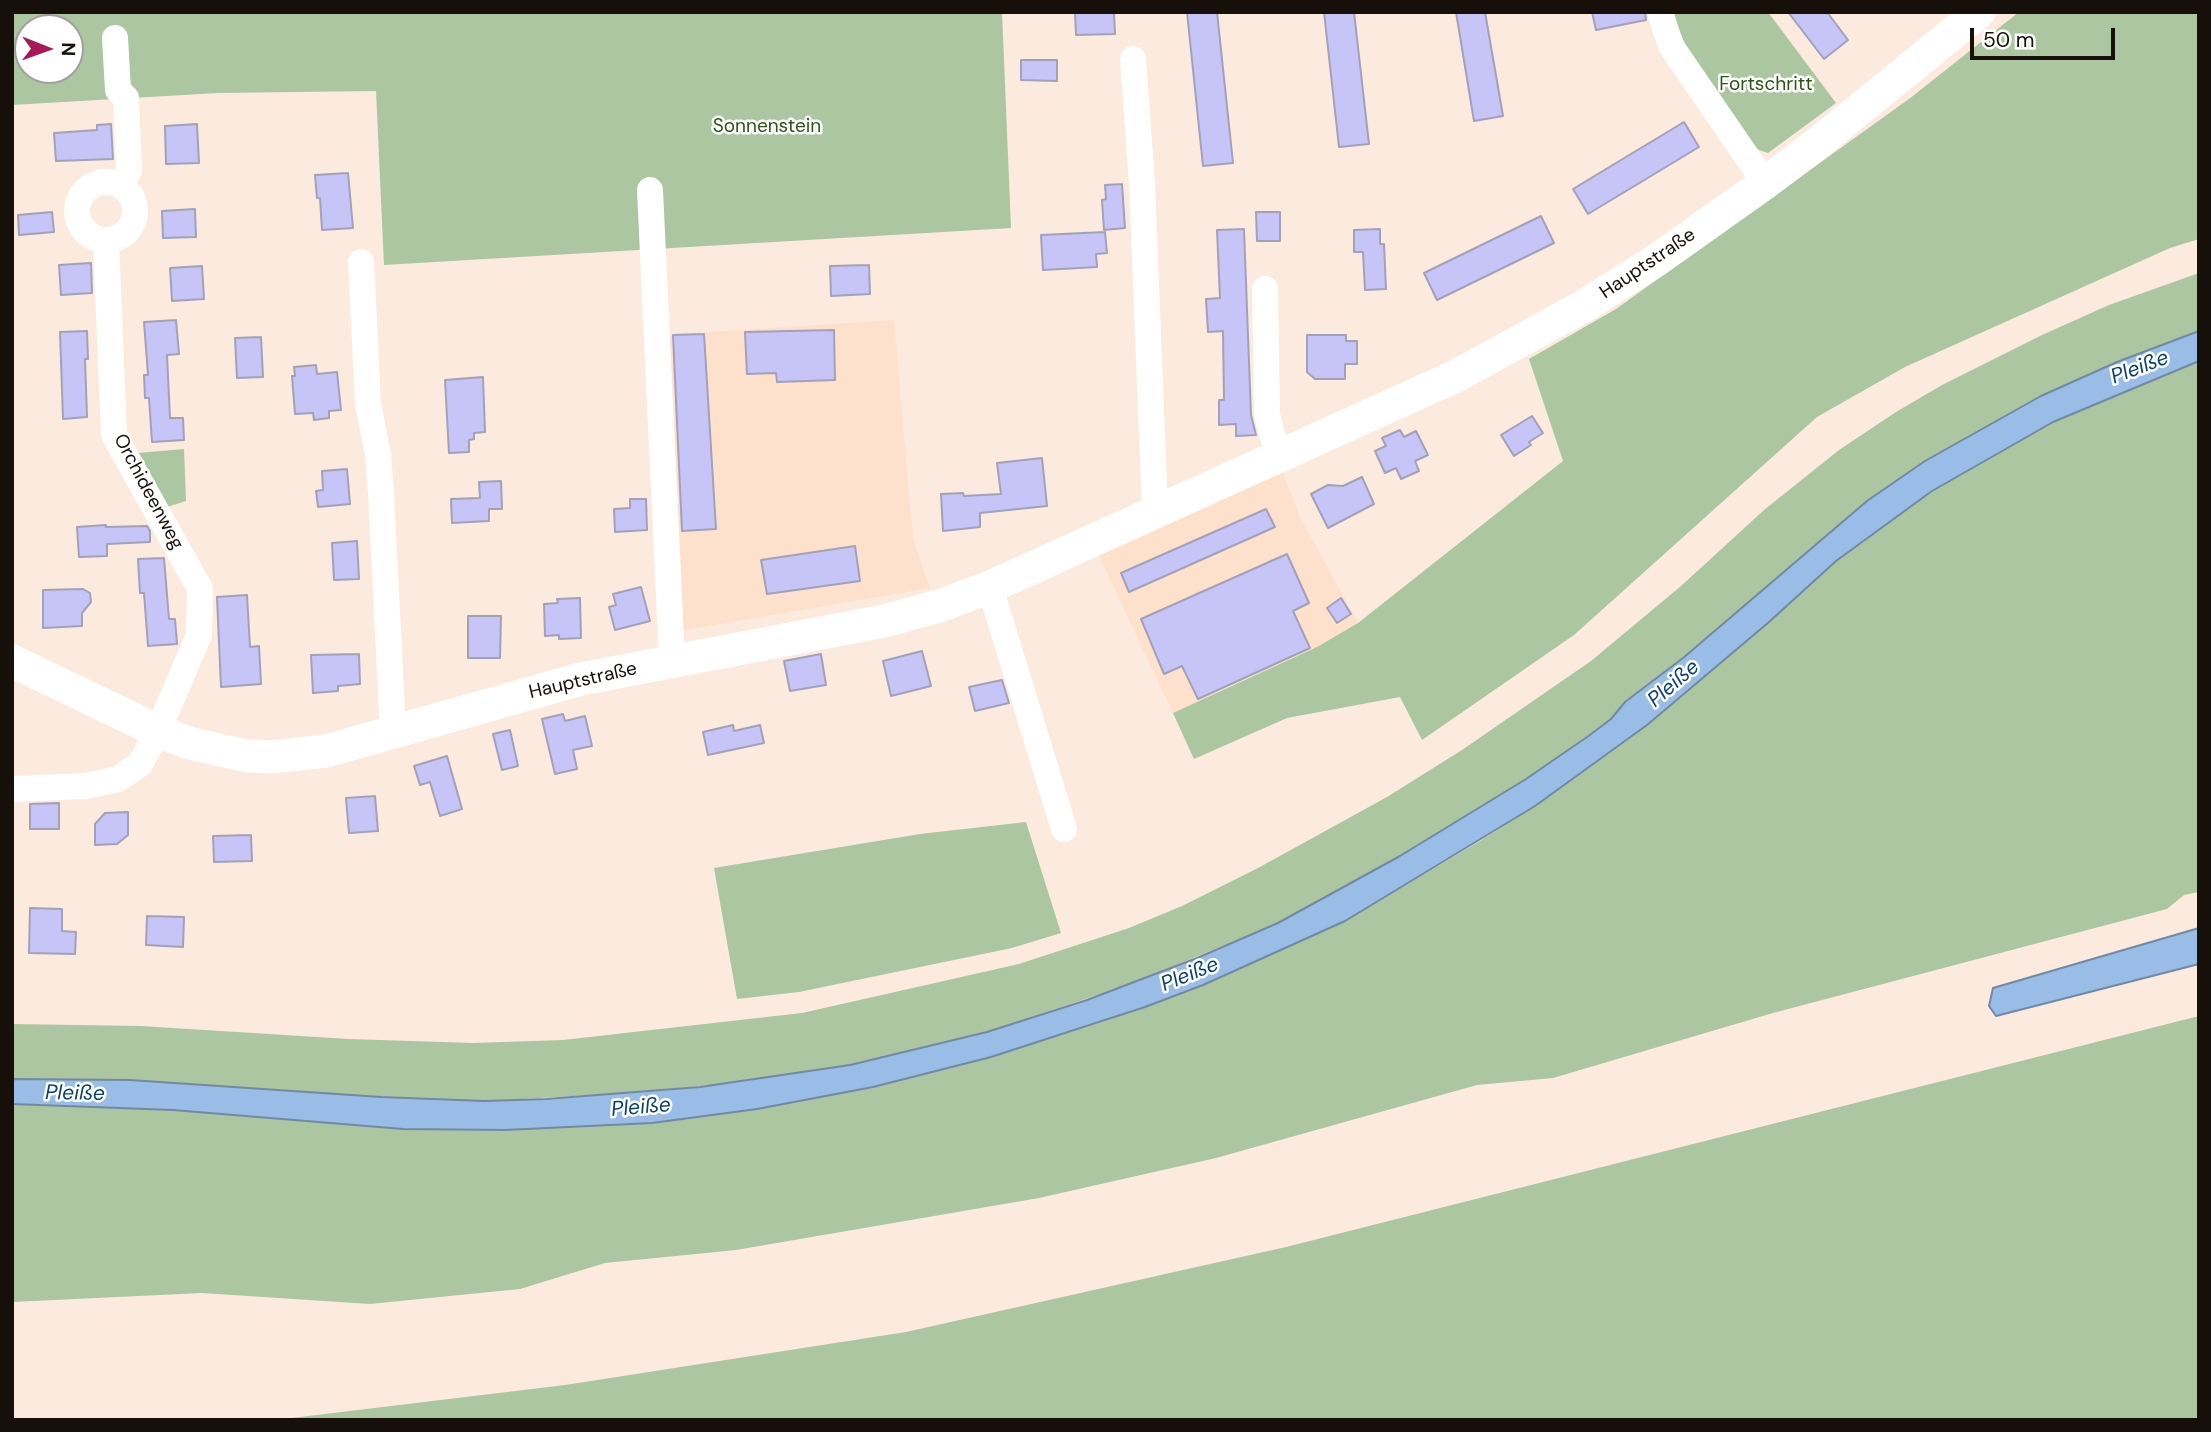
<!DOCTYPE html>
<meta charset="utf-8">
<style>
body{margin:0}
#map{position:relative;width:2211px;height:1432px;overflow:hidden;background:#fceade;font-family:"DM Sans",sans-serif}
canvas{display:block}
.frame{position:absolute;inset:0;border:14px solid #160f0a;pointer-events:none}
.north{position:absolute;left:14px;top:14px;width:70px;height:70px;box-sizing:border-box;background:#fff;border:2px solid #a29f9d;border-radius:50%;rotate:91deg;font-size:19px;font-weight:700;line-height:28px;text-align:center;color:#160f0a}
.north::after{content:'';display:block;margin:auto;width:24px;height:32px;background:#a81856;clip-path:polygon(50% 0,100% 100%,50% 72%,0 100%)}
.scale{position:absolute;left:1970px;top:28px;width:145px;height:32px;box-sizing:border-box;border:4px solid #160f0a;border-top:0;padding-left:9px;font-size:21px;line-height:24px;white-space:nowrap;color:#160f0a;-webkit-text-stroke:5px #fff;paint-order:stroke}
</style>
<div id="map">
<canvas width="2211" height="1432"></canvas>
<div class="frame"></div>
<div class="north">N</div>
<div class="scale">50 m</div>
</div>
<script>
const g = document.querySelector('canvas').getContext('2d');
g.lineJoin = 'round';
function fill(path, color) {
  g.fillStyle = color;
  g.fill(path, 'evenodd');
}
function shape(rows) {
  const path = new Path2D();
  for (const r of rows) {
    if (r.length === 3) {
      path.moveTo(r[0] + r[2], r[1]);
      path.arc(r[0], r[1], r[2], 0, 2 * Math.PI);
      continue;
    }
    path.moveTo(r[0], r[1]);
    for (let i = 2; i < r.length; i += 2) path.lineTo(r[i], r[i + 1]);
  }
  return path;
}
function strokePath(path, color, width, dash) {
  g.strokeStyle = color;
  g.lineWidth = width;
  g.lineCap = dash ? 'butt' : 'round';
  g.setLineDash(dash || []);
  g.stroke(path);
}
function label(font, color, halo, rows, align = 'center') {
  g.font = font + ' "DM Sans",sans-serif';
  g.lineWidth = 5;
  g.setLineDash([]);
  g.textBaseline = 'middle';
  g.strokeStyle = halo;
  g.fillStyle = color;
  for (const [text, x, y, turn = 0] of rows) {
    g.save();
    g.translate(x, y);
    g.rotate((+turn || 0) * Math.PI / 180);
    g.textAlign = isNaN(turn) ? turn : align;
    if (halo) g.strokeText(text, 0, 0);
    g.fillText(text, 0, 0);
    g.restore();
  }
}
const built = shape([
 [894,320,913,538,930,588,680,631,663,335],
 [1283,472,1299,515,1358,623,1317,647,1173,713,1098,554]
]);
const green = shape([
 [12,12,1002,12,1011,228,384,265,376,91,218,93,12,105],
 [28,28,70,28,70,70,28,70],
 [1671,12,1768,12,1836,103,1768,153,1754,148,1690,55],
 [2019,12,2199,12,2199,239,2170,248,1905,367,1817,417,1574,635,1422,740,1400,697,1287,718,1194,759,1173,713,1317,647,1358,623,1563,461,1529,359,1616,309,1909,99],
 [2199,273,2199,331,2117,362,2041,396,1925,461,1867,501,1683,658,1625,702,1611,719,1526,779,1400,856,1278,923,1130,984,987,1032,850,1065,752,1081,628,1093,486,1101,381,1097,130,1080,12,1079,12,1024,141,1026,349,1039,473,1043,563,1040,802,1013,1019,964,1129,928,1182,906,1258,868,1387,797,1462,750,1591,661,1681,586,1764,510,1839,450,1896,412,1942,385,2042,335,2109,305],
 [2199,361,2199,892,2184,895,2167,909,1773,1013,1553,1078,1477,1085,1216,1158,1039,1198,736,1250,605,1263,520,1289,370,1304,202,1293,12,1302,12,1104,173,1110,405,1129,505,1130,652,1123,757,1109,873,1087,991,1057,1105,1021,1203,985,1345,921,1480,841,1535,806,1646,725,1769,622,1836,561,1932,491,2054,422],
 [184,449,186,501,167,507,137,453],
 [1026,822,1061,933,1012,948,799,992,737,999,714,868,920,834],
 [2199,1016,2199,1420,275,1420,565,1385,906,1332,1286,1247]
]);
const water = shape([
 [2199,331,2199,361,2053,422,1932,491,1836,561,1769,622,1647,725,1535,806,1345,921,1203,985,1145,1007,991,1057,873,1087,757,1109,652,1123,505,1130,403,1129,173,1110,12,1104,12,1079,130,1080,381,1097,484,1101,546,1099,700,1087,850,1065,987,1032,1087,1000,1197,958,1278,923,1400,856,1526,779,1587,737,1611,719,1625,702,1683,658,1867,501,1925,461,2041,396,2117,362,2199,331],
 [2199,928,2199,964,1996,1016,1989,1006,1993,988,2199,928]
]);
const building = shape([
 [1075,12,1114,12,1115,34,1076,35,1075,12],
 [1187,12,1217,12,1233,163,1203,166,1187,12],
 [1324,12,1354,12,1369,144,1339,147,1324,12],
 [1456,12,1485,12,1503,116,1474,121,1456,12],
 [1592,12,1645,12,1646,20,1596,30,1592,12],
 [1788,12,1827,12,1848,40,1824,59,1788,12],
 [1021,60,1057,60,1057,81,1021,80,1021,60],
 [1684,122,1699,147,1588,214,1573,189,1684,122],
 [111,124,113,159,56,161,54,133,97,130,97,125,111,124],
 [197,124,199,163,166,164,165,126,197,124],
 [348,173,353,228,322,230,320,198,317,198,315,175,348,173],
 [1122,184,1125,228,1104,230,1102,200,1106,199,1105,185,1122,184],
 [195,209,196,237,163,238,162,211,195,209],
 [52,212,54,232,19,235,18,215,52,212],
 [1256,212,1280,212,1280,241,1257,241,1256,212],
 [1541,216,1554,243,1437,300,1424,273,1541,216],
 [1244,229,1251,415,1256,435,1236,436,1236,424,1219,425,1219,400,1224,400,1223,331,1208,332,1206,299,1220,298,1217,230,1244,229],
 [1380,229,1380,244,1384,244,1386,289,1365,290,1363,252,1354,252,1354,230,1380,229],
 [1105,232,1107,253,1096,254,1097,267,1043,270,1041,235,1105,232],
 [91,263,92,293,61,295,59,265,91,263],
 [869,265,870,294,831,296,830,266,869,265],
 [202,266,204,299,172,301,170,268,202,266],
 [176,320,179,354,167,355,170,418,183,418,184,440,152,442,149,398,145,398,144,375,148,375,144,322,176,320],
 [834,330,835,380,777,382,776,373,747,374,745,332,834,330],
 [87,331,88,359,85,359,87,417,63,419,60,332,87,331],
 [704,334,716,529,682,531,673,335,704,334],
 [1307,335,1346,335,1346,341,1357,341,1357,364,1345,364,1345,379,1315,379,1307,372,1307,335],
 [261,337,263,377,237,378,235,338,261,337],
 [316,365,317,374,337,372,341,410,329,411,329,418,314,420,313,413,295,414,292,376,295,376,294,367,316,365],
 [483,377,485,432,474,433,474,439,469,440,469,452,449,453,445,380,483,377],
 [1532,416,1543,433,1529,442,1531,445,1514,456,1501,435,1532,416],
 [1400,430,1404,437,1416,431,1428,455,1415,461,1419,471,1401,479,1396,468,1385,473,1375,451,1386,446,1382,438,1400,430],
 [1042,458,1047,506,980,513,980,527,943,531,941,494,963,493,964,496,1001,494,997,463,1042,458],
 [347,469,350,504,318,507,316,491,323,490,322,471,347,469],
 [1362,477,1374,504,1328,528,1311,494,1328,485,1343,486,1362,477],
 [501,481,502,509,489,509,489,521,452,523,451,499,480,498,479,482,501,481],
 [630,499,646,499,647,530,615,532,614,509,630,508,630,499],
 [1266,509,1275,527,1129,592,1121,573,1266,509],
 [106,525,106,527,147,526,150,531,150,542,107,544,107,556,79,557,77,527,106,525],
 [357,541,359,579,334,580,332,543,357,541],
 [855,546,860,581,767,594,761,560,855,546],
 [1287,554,1309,603,1293,611,1310,648,1198,699,1182,666,1164,674,1141,619,1287,554],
 [164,558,169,619,175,619,177,644,148,646,144,593,140,593,138,559,164,558],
 [641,587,650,621,615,630,609,607,616,605,613,594,641,587],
 [83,589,90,593,91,602,82,613,82,626,43,628,43,590,83,589],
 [247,595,250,647,259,646,261,684,221,687,217,597,247,595],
 [580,598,581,638,559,639,559,635,545,636,544,604,558,603,557,599,580,598],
 [1341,598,1351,614,1337,623,1327,608,1341,598],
 [468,616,501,616,500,658,468,658,468,616],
 [922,651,931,686,891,696,883,661,922,651],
 [359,654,360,684,338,686,338,691,313,693,311,655,359,654],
 [821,654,826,685,790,691,784,661,821,654],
 [1002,680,1009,703,975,711,969,687,1002,680],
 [563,714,565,721,585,716,592,746,573,750,577,769,555,774,542,719,563,714],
 [733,725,734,731,760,725,764,743,708,755,703,732,733,725],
 [510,730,518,766,502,770,493,734,510,730],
 [447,756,462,809,440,816,430,782,420,785,414,766,447,756],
 [375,796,378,831,349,833,346,798,375,796],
 [59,803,59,829,30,829,30,804,59,803],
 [128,812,128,835,117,844,95,845,95,824,105,813,128,812],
 [251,835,252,861,214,862,213,836,251,835],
 [30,908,62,909,62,931,76,932,75,954,29,953,30,908],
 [147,916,184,917,183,947,146,945,147,916]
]);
const minor = shape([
 [1660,12,1671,46,1765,183],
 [115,38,118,90,126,98,129,170,121,186],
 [1133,59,1142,184,1155,511],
 [106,211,29],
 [650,190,672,660],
 [361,262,368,404,378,455,381,493,393,732],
 [1265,289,1267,415,1278,456],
 [990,587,1064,829],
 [12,789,86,786,118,779,140,764,158,731,199,635,200,589,114,435,106,241]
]);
const major = shape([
 [12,661,158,731,189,743,247,756,270,757,326,751,581,679,884,621,942,605,990,587,1456,376,1584,306,1658,259,1765,183,1813,147,1979,12]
]);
const parkNames = [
 ["Fortschritt",1766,85],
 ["Sonnenstein",767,127]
];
const streetNames = [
 ["Hauptstraße",1648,264,-34],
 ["Orchideenweg",148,492,62],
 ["Hauptstraße",583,681,-13]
];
const waterNames = [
 ["Pleiße",2140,368,-21],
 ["Pleiße",1674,684,-41],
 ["Pleiße",1190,975,-22],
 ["Pleiße",75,1094,1],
 ["Pleiße",641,1108,-5]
];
fill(built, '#fee1cc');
fill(green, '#abc6a1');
fill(water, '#99bde6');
strokePath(water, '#7289a4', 2);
fill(building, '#c7c5f8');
strokePath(building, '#a2a1b8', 2);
strokePath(minor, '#fff', 26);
strokePath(major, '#fff', 33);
label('19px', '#2a5317', '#fff', parkNames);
label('19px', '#160f0a', '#fff', streetNames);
label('italic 21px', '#094071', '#fff', waterNames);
</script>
